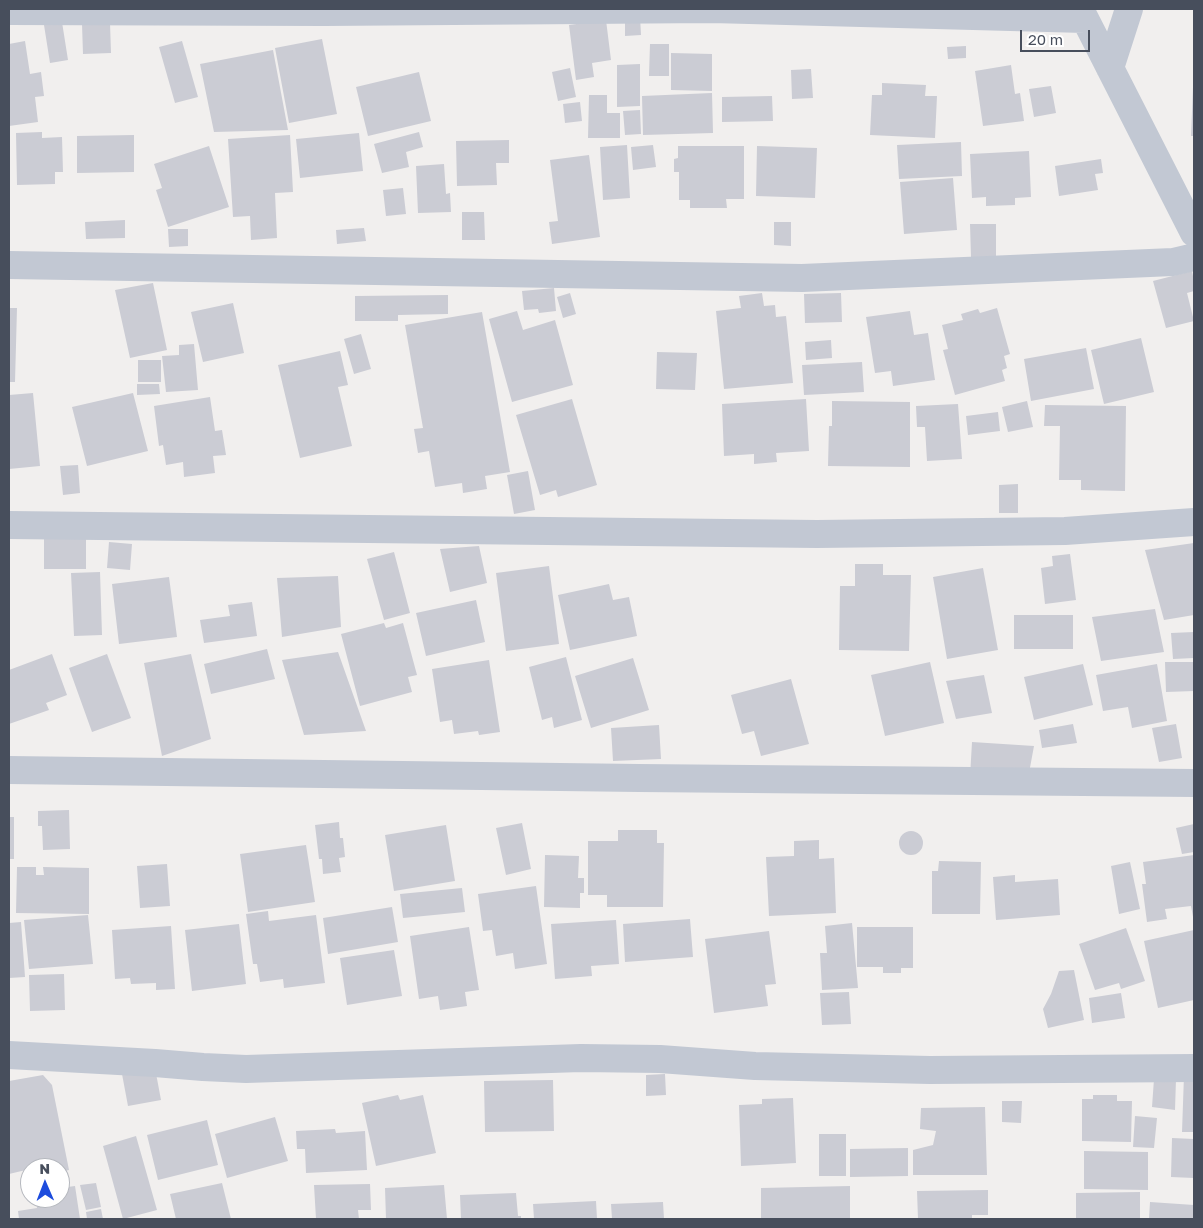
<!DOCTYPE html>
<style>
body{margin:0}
#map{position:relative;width:1203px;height:1228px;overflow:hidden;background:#f1efee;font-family:"Golos Text",sans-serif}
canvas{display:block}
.frame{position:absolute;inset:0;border:10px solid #474e5c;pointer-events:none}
.north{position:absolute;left:20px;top:1158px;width:50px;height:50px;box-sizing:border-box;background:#fff;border:1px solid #b5b8be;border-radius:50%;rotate:359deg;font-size:14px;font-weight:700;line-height:20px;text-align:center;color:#474e5c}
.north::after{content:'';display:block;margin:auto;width:18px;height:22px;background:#1d4cdd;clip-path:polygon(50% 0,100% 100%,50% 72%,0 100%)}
.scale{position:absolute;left:1020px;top:30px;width:70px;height:22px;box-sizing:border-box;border:2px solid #474e5c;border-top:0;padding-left:6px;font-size:15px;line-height:18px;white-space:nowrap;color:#474e5c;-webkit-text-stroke:4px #fff;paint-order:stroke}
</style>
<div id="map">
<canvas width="1203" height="1228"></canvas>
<div class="frame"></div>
<div class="north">N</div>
<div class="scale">20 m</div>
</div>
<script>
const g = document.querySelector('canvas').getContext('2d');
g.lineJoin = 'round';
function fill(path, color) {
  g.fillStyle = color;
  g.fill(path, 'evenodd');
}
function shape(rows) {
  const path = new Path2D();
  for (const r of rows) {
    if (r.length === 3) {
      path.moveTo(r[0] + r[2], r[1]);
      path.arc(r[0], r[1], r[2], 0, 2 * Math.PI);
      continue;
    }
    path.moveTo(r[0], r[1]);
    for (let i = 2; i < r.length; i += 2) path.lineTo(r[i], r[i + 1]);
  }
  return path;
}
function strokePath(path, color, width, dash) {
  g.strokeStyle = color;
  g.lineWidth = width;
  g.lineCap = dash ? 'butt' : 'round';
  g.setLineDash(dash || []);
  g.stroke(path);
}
const building = shape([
 [625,16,640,16,641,35,625,36],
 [606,20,611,60,592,63,594,77,576,80,569,25],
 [62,22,68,60,50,63,44,25],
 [110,23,111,53,83,54,82,24],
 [322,39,337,114,289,123,275,48],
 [25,41,30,74,41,72,44,96,35,97,38,122,9,126,9,44],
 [182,41,198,97,175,103,159,47],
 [650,44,669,44,669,76,649,76],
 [966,46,966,58,948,59,947,47],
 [273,50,288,130,214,132,200,64],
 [671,53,712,54,712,91,671,90],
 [640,64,640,106,617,107,617,65],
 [1011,65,1015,94,1020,93,1024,121,983,126,975,71],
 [570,68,576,97,558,101,552,72],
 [811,69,813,98,792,99,791,70],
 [419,72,431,121,368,136,356,87],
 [882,83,926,85,925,96,937,96,935,138,870,135,872,95,882,95],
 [1051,86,1056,113,1034,117,1029,89],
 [1193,87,1194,87,1194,136,1191,136],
 [712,93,713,133,643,135,642,96],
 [589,95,607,95,607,113,620,113,620,138,588,138],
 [772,96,773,121,722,122,722,97],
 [580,102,582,121,565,123,563,104],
 [640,110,641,134,625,135,623,111],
 [42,132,42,138,62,137,63,172,55,172,55,184,17,185,16,133],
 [419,132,423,147,406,152,409,167,382,173,374,144],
 [359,133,363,171,300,178,296,139],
 [134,135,134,172,77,173,77,136],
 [290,135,293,192,275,193,277,238,251,240,250,216,233,217,228,139],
 [509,140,509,163,496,163,497,185,457,186,456,141],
 [961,142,962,176,899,179,897,145],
 [627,145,630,198,603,200,600,147],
 [653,145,656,167,633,170,631,147],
 [209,146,229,207,168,227,156,190,162,188,154,164],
 [678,146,744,146,744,199,726,199,727,208,690,208,690,200,679,200,679,172,674,172,674,159,678,158],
 [757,146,817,148,815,198,756,196],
 [1029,151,1031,197,1015,198,1015,205,986,206,986,197,972,198,970,154],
 [589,155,600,237,552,244,549,222,558,221,550,160],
 [1101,159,1103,173,1095,174,1098,190,1059,196,1055,166],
 [444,164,446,194,450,193,451,212,418,213,416,166],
 [953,178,957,230,904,234,900,182],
 [403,188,406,214,386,216,383,190],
 [462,212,484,212,485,240,462,240],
 [125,220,125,238,86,239,85,222],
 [774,222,791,222,791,246,774,245],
 [970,224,996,224,996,257,971,257],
 [364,228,366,241,337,244,336,230],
 [168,229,188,229,188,246,169,247],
 [1192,271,1194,281,1194,291,1187,293,1194,321,1166,328,1153,281],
 [153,283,167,350,130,358,115,290],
 [554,288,556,311,539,313,538,309,524,310,522,291],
 [570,293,576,314,563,318,557,297],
 [762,293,764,306,775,305,776,317,786,316,793,383,724,389,716,311,741,308,739,296],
 [841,293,842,322,805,323,804,294],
 [448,295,448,314,398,315,398,321,355,321,355,296],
 [233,303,244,353,203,362,191,312],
 [9,308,17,308,15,382,9,382],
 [997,308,1010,354,1004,356,1007,368,1002,370,1005,381,955,395,943,350,948,349,942,325,963,320,961,314,978,309,980,313],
 [517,311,523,330,555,320,573,385,512,402,489,319],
 [910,311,914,335,928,333,935,380,893,386,891,371,875,373,866,317],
 [482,312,510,472,485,476,487,489,463,493,462,483,435,487,429,451,418,453,414,429,423,428,405,325],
 [361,334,371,369,354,374,344,339],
 [1141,338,1154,392,1104,404,1091,350],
 [831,340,832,358,806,360,805,342],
 [194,344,198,390,166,392,162,356,179,355,179,345],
 [1086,348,1094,389,1031,401,1024,359],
 [340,351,348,385,338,387,352,446,300,458,278,365],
 [657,352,697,353,695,390,656,389],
 [138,360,161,360,161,382,138,382],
 [862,362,864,392,804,395,802,365],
 [137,384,159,384,160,394,137,395],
 [33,393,40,466,9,469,9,395],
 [133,393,148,451,87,466,72,407],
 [210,397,215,431,222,430,226,455,213,456,215,473,184,477,183,462,166,465,163,445,159,446,154,406],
 [572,399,597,485,558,497,556,490,540,495,516,415],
 [806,399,809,451,776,453,777,462,754,464,754,454,724,456,722,404],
 [832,401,910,402,910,467,828,466,829,426,832,426],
 [1027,401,1033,427,1008,432,1002,407],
 [958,404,962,459,927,461,925,427,917,427,916,406],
 [1045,405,1126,406,1125,491,1081,490,1081,480,1059,480,1060,426,1044,426],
 [998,412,1000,431,968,435,966,416],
 [78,465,80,493,63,495,60,466],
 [528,471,535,510,514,514,507,475],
 [1018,484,1018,513,999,513,999,485],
 [86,537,86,569,44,569,44,538],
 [109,542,132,544,130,570,107,568],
 [1194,543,1194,615,1164,620,1145,550],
 [479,546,487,583,450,592,440,549],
 [394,552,410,613,384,620,367,559],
 [1070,554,1076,600,1045,604,1041,568,1053,566,1052,556],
 [855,564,883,564,883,575,911,575,909,651,839,650,840,586,855,586],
 [549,566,559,644,506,651,496,573],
 [983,568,998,650,947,659,933,577],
 [100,572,102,635,74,636,71,573],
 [338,576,341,627,282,637,277,578],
 [169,577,177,637,119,644,112,584],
 [609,584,613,600,629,597,637,636,570,650,558,595],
 [476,600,485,642,426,656,416,613],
 [252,602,257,636,204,643,200,620,230,616,228,605],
 [1155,609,1164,652,1101,661,1092,617],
 [1014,615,1073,615,1073,649,1014,649],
 [384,623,386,628,403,623,417,675,408,677,412,692,360,706,341,634],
 [1194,632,1194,658,1173,659,1171,633],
 [267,649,275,679,211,694,204,664],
 [338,652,366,731,304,735,282,660],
 [52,654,67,695,46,703,49,710,9,724,9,670],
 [107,654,131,718,92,732,69,668],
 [191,654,211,739,162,756,144,663],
 [566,657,582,720,554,728,552,717,542,720,529,667],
 [633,658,649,710,591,728,575,676],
 [489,660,500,732,479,735,478,731,454,734,452,720,440,722,432,669],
 [930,662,944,723,885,736,871,675],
 [1165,662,1194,662,1194,691,1166,692],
 [1083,664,1093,705,1034,720,1024,677],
 [1157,664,1167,721,1132,728,1128,707,1103,711,1096,675],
 [984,675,992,713,956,719,946,681],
 [791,679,809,744,761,756,754,731,742,734,731,695],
 [1073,724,1077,743,1042,748,1039,730],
 [1176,724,1182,758,1159,762,1152,728],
 [659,725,661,759,613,761,611,728],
 [972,742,1034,746,1029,773,970,777],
 [69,810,70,849,43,850,42,826,38,826,38,811],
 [9,817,14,817,14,859,9,859],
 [339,822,340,838,343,838,345,857,339,858,341,872,323,874,322,859,319,859,315,825],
 [522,823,531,869,506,875,496,828],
 [1194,824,1194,852,1182,854,1176,828],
 [446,825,455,881,394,891,385,835],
 [618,830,657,830,657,843,664,843,663,907,607,907,607,895,588,895,588,841,618,841],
 [911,843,12],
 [819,840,819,859,834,858,836,913,769,916,766,857,794,856,794,841],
 [306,845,315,902,248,912,240,854],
 [545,855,579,856,578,878,584,878,584,893,580,893,580,908,544,907],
 [1194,855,1194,917,1193,917,1191,906,1165,909,1167,919,1147,922,1142,884,1146,884,1143,862],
 [939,861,981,862,980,914,932,914,932,871,938,871],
 [1130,862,1140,909,1119,914,1111,866],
 [167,864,170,906,140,908,137,866],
 [17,867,36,867,36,875,44,875,43,867,89,868,89,914,16,913],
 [1015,875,1015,882,1058,879,1060,915,996,920,993,877],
 [536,886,547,964,515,969,513,953,496,956,492,930,483,931,478,894],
 [462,888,465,912,403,918,400,894],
 [392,907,398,942,328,954,323,918],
 [268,911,269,921,316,915,325,983,284,988,283,979,260,982,257,964,253,964,246,914],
 [88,915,93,964,29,969,24,920],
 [690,919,693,957,625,962,623,924],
 [616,920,619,964,591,966,592,976,555,979,551,924],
 [21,922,25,977,9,978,9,923],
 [852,923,858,988,822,990,820,953,827,953,825,926],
 [239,924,246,984,192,991,185,930],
 [171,926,175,989,156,990,156,983,131,984,130,978,115,979,112,930],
 [469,927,479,990,465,992,467,1006,440,1010,438,996,419,999,410,936],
 [857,927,913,927,913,968,901,968,901,973,883,973,883,967,857,967],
 [1126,928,1145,981,1121,989,1119,983,1095,990,1079,944],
 [1194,930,1194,1000,1158,1008,1144,941],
 [769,931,776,984,765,985,768,1006,714,1013,705,939],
 [394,950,402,996,347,1005,340,958],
 [1074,970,1084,1020,1048,1028,1043,1009,1051,994,1059,971],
 [64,974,65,1010,30,1011,29,975],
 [849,992,851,1024,822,1025,820,993],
 [1121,993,1125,1018,1092,1023,1089,998],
 [155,1068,161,1100,128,1106,122,1074],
 [665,1074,666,1095,646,1096,646,1075],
 [43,1075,52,1085,69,1170,60,1172,60,1168,30,1168,30,1169,9,1174,9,1081],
 [1184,1075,1194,1076,1194,1132,1182,1132],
 [1154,1079,1176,1079,1175,1110,1152,1107],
 [553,1080,554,1131,485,1132,484,1081],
 [398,1095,400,1100,423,1095,436,1153,376,1166,362,1103],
 [1093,1095,1117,1095,1117,1101,1132,1101,1131,1142,1082,1141,1082,1099,1093,1099],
 [793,1098,796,1163,741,1166,739,1105,762,1104,762,1099],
 [1002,1101,1022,1101,1021,1123,1002,1122],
 [985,1107,987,1175,913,1175,913,1150,933,1145,936,1131,920,1129,921,1108],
 [1135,1116,1157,1118,1154,1148,1133,1147],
 [275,1117,288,1161,227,1178,215,1134],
 [207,1120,218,1165,158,1180,147,1135],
 [335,1129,336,1133,365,1131,367,1170,306,1173,305,1149,297,1149,296,1131],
 [819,1134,846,1134,846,1176,819,1176],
 [136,1136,157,1210,123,1219,103,1146],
 [1172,1138,1194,1139,1194,1178,1171,1177],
 [908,1148,908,1176,850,1177,850,1149],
 [1084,1151,1148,1152,1148,1190,1084,1189],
 [96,1183,101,1207,86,1210,80,1185],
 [222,1183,231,1219,176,1219,170,1194],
 [370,1184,371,1210,358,1210,359,1219,316,1219,314,1185],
 [444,1185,447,1219,386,1219,385,1188],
 [75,1186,80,1219,19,1219,18,1211,37,1208,36,1198,60,1198,60,1188],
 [850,1186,850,1219,761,1219,761,1188],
 [988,1190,988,1215,972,1215,972,1218,953,1218,953,1219,918,1219,917,1191],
 [1140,1192,1140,1219,1076,1219,1076,1193],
 [516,1193,518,1216,521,1216,521,1219,461,1219,460,1195],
 [596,1201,597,1219,534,1219,533,1204],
 [663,1202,664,1219,612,1219,611,1204],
 [1150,1202,1194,1205,1194,1219,1149,1219],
 [101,1209,103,1219,87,1219,86,1212]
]);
const minor = shape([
 [1080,9,1194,233],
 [9,11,324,12,712,9,1085,19],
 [1110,68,1129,9],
 [9,265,802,278,1173,262,1194,257],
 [9,525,817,534,1065,531,1194,522],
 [9,770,639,778,1194,783],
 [9,1055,155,1063,203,1067,246,1069,581,1058,660,1059,755,1066,930,1070,1194,1068]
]);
fill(building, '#cbccd4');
strokePath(minor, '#c2c8d3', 28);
</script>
